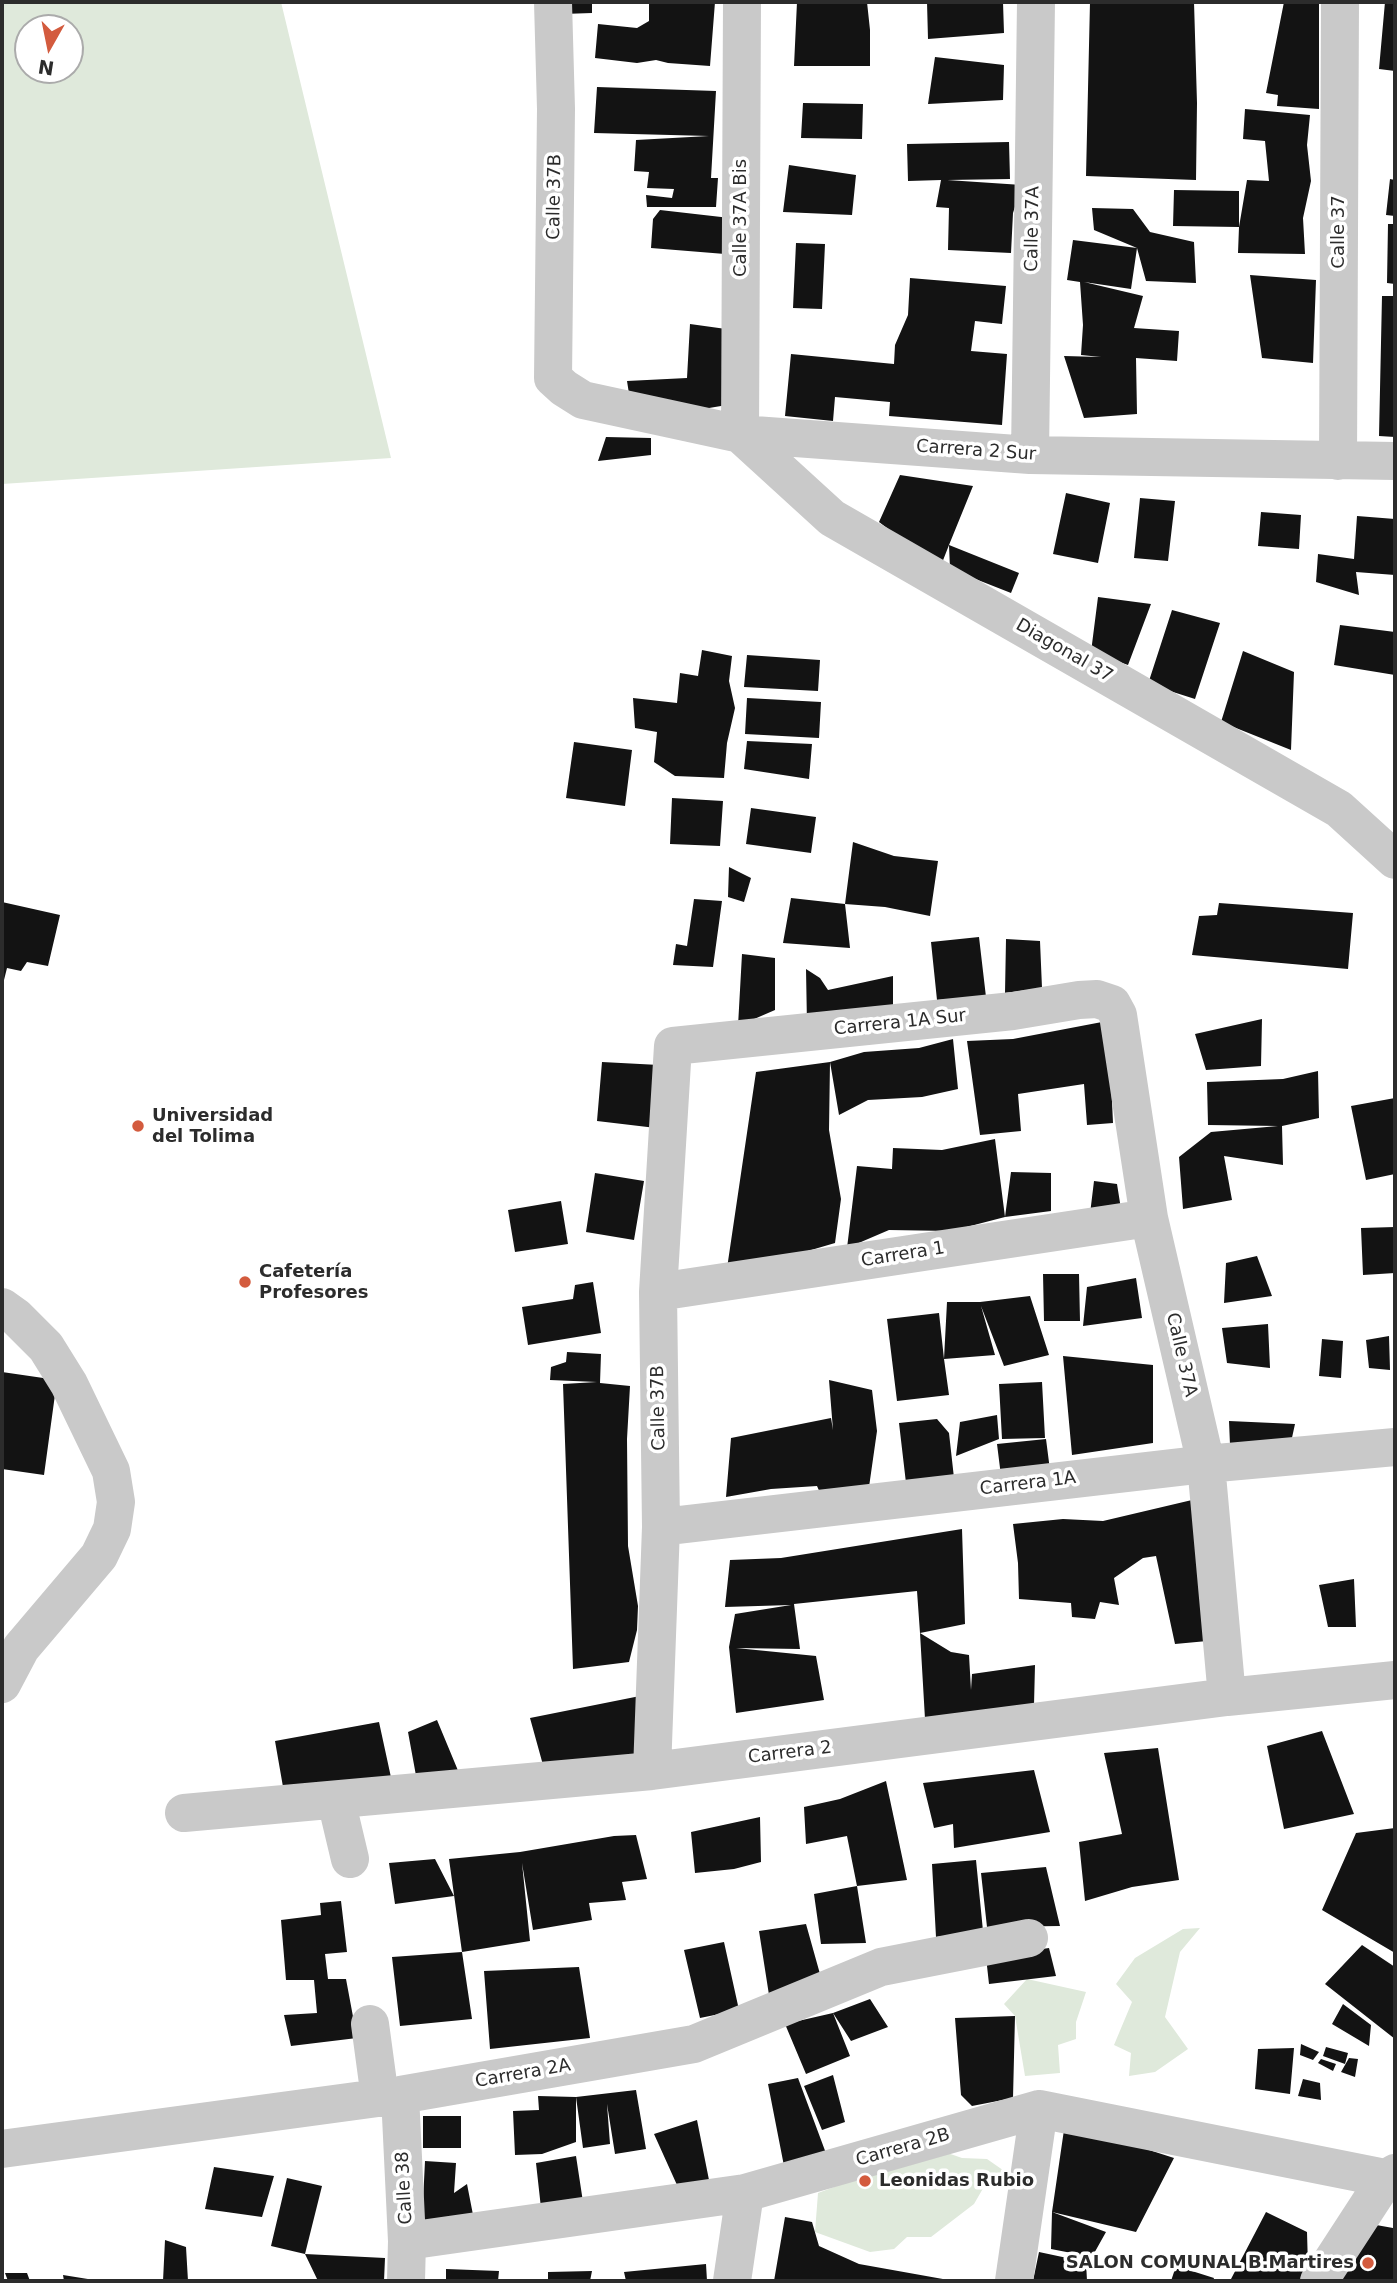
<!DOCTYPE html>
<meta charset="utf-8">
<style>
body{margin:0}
#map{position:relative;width:1397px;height:2283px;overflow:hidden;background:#fff;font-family:"DejaVu Sans",sans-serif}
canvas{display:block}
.frame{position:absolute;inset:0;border:4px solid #2c2c2c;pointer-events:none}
.north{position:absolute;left:14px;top:14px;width:70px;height:70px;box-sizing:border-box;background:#fff;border:2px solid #ababab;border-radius:50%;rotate:189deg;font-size:19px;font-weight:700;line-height:28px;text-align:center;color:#2c2c2c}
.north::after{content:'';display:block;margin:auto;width:24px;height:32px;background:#d35b3e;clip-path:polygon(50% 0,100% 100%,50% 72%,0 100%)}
</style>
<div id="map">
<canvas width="1397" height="2283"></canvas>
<div class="frame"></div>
<div class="north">N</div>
</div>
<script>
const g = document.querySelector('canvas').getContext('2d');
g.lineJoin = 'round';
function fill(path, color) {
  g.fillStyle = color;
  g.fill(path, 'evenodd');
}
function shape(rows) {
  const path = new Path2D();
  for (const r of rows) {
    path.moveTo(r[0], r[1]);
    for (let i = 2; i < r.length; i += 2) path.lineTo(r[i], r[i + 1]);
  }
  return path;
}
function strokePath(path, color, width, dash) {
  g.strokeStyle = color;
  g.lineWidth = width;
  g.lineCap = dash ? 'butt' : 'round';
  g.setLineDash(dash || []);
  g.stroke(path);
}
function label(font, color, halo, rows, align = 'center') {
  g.font = font + ' "DejaVu Sans",sans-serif';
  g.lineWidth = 7;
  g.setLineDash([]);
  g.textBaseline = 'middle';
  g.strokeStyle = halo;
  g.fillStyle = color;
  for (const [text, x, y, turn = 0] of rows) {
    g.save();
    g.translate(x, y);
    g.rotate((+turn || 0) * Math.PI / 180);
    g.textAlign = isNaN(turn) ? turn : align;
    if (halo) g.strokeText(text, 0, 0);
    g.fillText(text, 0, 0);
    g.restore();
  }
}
const green = shape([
 [2,2,281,2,391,458,2,484],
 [28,28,70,28,70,70,28,70],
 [1200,1928,1180,1952,1165,2017,1188,2049,1155,2072,1129,2076,1131,2053,1114,2045,1132,2002,1116,1984,1135,1958,1183,1929],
 [1027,1979,1086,1992,1076,2022,1076,2039,1058,2045,1060,2073,1025,2076,1015,2016,1004,2004],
 [936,2149,962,2158,987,2159,1010,2175,985,2185,974,2204,931,2237,907,2237,894,2249,870,2252,815,2232,818,2193]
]);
const building = shape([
 [562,2,592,2,592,13,563,14],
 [649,2,715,2,710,66,668,63,656,60,637,63,595,58,598,24,637,28,649,21],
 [797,2,867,2,870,30,870,66,794,66],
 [927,2,1003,2,1004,33,928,39],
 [1090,2,1194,2,1197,103,1196,180,1086,176],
 [1284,2,1319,2,1319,109,1277,106,1278,95,1266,93],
 [1385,2,1395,2,1395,71,1379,69],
 [935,57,1004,65,1003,100,928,104],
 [597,87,716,91,711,178,718,178,716,207,647,207,646,195,672,198,674,189,647,188,649,172,634,171,636,140,709,136,594,133],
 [803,103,863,104,862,139,801,138],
 [1245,109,1310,115,1307,145,1311,181,1303,218,1305,254,1238,253,1239,227,1173,226,1174,190,1239,191,1239,227,1247,180,1269,181,1265,141,1243,139],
 [1009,142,1010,179,947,180,1022,185,1013,213,1011,253,948,250,949,208,936,207,941,180,908,181,907,144],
 [789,165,856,175,852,215,783,212],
 [1390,179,1395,180,1395,216,1386,215],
 [1092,208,1133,209,1150,232,1194,242,1196,283,1146,281,1137,248,1131,289,1084,282,1143,296,1134,328,1179,331,1177,361,1136,358,1137,414,1084,418,1064,356,1101,357,1081,355,1083,325,1080,282,1067,280,1073,240,1137,248,1094,230],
 [660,210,730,218,725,254,651,248,653,219],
 [1388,224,1395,224,1395,284,1387,283],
 [796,243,825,244,822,309,793,308],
 [1250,275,1316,280,1313,363,1262,358],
 [910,278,1006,286,1002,324,975,321,971,351,1007,354,1002,425,889,416,890,402,835,397,833,421,785,416,791,354,894,364,895,345,908,315],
 [1382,296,1395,296,1395,437,1379,436],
 [690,324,726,329,727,405,685,412,630,400,627,381,687,378],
 [606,437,651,438,651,455,598,461],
 [900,475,973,486,949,545,1019,573,1011,593,950,569,949,545,940,568,879,522],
 [1066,493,1110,503,1098,563,1053,554],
 [1140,498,1175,501,1168,561,1134,558],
 [1261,512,1301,515,1299,549,1258,546],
 [1357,516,1395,519,1395,575,1356,572,1359,595,1316,582,1318,554,1354,559],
 [1098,597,1151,604,1128,665,1091,652],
 [1172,610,1220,623,1195,699,1148,684],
 [1340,625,1395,632,1395,675,1334,665],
 [702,650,732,656,729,681,735,708,727,743,724,778,675,776,654,762,657,732,635,728,633,698,677,703,680,673,698,676],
 [1243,651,1294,672,1291,750,1221,722],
 [747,655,820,660,818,691,744,687],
 [747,698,821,702,819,738,745,734],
 [747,741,812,744,809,779,744,769],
 [574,742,632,750,625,806,566,798],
 [672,798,723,801,720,846,670,844],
 [751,808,816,817,811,853,746,844],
 [853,842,894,856,938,861,930,916,885,907,845,904],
 [729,867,751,878,744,902,728,897],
 [791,898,845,904,850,948,783,943],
 [694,899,722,901,713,967,673,965,676,944,687,946],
 [2,902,60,915,48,966,27,962,21,971,7,968,3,984],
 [1219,903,1353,913,1348,969,1192,955,1199,916,1217,915],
 [979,937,986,997,937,1000,931,942],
 [1006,939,1040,941,1042,988,1005,993],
 [742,954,775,958,775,1010,738,1026],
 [806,969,820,978,828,990,893,976,893,1008,807,1025],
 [1262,1019,1261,1066,1206,1070,1195,1034],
 [1102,1022,1111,1080,1113,1123,1087,1125,1084,1084,1018,1094,1021,1131,980,1135,967,1041,1013,1039],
 [953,1039,958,1089,922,1097,868,1100,839,1115,830,1062,864,1052,919,1048],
 [602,1062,659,1065,656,1128,597,1121],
 [830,1062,829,1130,841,1199,835,1243,726,1275,756,1072],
 [1318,1071,1319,1118,1282,1126,1283,1165,1224,1156,1232,1200,1183,1209,1179,1157,1211,1132,1278,1126,1208,1125,1207,1082,1283,1079],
 [1395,1098,1395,1174,1366,1180,1351,1106],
 [995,1139,1005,1217,951,1231,889,1230,847,1248,857,1166,892,1169,893,1148,942,1150],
 [1011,1172,1051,1173,1051,1211,1005,1217],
 [595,1173,644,1181,634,1240,586,1232],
 [1094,1181,1117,1184,1121,1209,1090,1214],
 [561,1201,568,1244,515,1252,508,1210],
 [1395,1227,1395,1273,1363,1275,1361,1228],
 [1257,1256,1272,1296,1224,1303,1226,1263],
 [1043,1274,1079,1274,1080,1321,1044,1321],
 [1136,1278,1142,1318,1083,1326,1087,1287],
 [593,1282,601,1333,528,1345,522,1307,573,1299,575,1285],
 [1030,1296,1049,1355,1004,1366,981,1306,995,1355,944,1359,949,1395,897,1401,887,1319,939,1313,944,1359,947,1302,980,1302],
 [1268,1324,1270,1368,1227,1363,1222,1328],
 [1389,1336,1390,1370,1369,1368,1366,1340],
 [1322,1339,1343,1341,1341,1378,1319,1376],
 [567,1352,601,1354,600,1383,630,1386,627,1439,628,1546,638,1606,637,1630,629,1662,573,1669,563,1384,597,1382,550,1380,551,1367,566,1362],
 [1063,1356,1153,1365,1153,1443,1072,1455],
 [2,1372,57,1380,44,1475,2,1469],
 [829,1380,872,1390,877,1431,868,1494,825,1504,817,1486,771,1489,726,1497,731,1438,831,1418,833,1430],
 [1042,1382,1045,1438,1002,1439,999,1384],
 [997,1415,999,1439,956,1456,960,1422],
 [937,1419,949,1433,954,1478,906,1483,899,1423],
 [1229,1421,1295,1424,1288,1456,1230,1445],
 [1046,1439,1051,1478,1002,1484,997,1444],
 [1192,1500,1218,1640,1175,1644,1156,1556,1143,1558,1114,1578,1119,1605,1100,1602,1095,1619,1072,1617,1071,1603,1019,1599,1018,1563,1013,1524,1063,1519,1103,1521],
 [962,1529,965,1624,920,1633,917,1591,794,1604,800,1649,736,1648,816,1656,824,1700,736,1713,729,1647,735,1614,791,1605,725,1607,730,1560,781,1558],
 [1354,1579,1356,1627,1328,1627,1319,1585],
 [920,1633,951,1652,969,1655,971,1690,972,1674,1035,1665,1034,1705,925,1719],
 [640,1696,651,1762,543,1765,530,1718],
 [437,1720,464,1785,419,1792,408,1732],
 [379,1722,392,1782,286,1804,275,1741],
 [1322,1731,1354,1814,1284,1829,1267,1746],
 [1158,1748,1179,1880,1132,1887,1085,1901,1079,1842,1122,1834,1104,1753],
 [1034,1770,1050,1832,954,1848,953,1824,934,1828,923,1783],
 [886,1781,907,1880,857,1886,847,1836,806,1844,804,1807,840,1799],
 [760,1817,761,1862,734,1869,695,1873,691,1832],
 [1395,1828,1395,1953,1322,1910,1356,1833],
 [636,1835,647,1879,622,1882,626,1900,589,1903,592,1920,533,1930,522,1863,530,1941,462,1952,449,1859,520,1852,614,1836],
 [435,1859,454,1896,395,1904,389,1863],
 [976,1860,983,1931,936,1937,932,1864],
 [1046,1867,1060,1926,987,1927,981,1873],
 [857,1886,866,1943,821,1944,814,1894],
 [341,1901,347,1952,325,1954,328,1979,346,1979,357,2038,291,2046,284,2015,317,2013,314,1980,286,1980,281,1920,321,1915,320,1903],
 [806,1924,820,1974,769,1995,759,1931],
 [724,1942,739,2010,700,2018,684,1950],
 [1362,1945,1395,1967,1395,2039,1325,1984],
 [1049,1948,1056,1976,989,1984,986,1957],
 [462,1952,472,2019,400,2026,392,1957],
 [579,1967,590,2038,490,2049,484,1971],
 [870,1999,888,2027,851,2041,833,2013],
 [1343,2004,1371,2025,1369,2046,1332,2024],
 [833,2013,850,2056,806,2074,785,2024],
 [1015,2016,1013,2098,972,2106,961,2095,955,2018],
 [1301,2044,1319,2052,1313,2060,1300,2055],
 [1326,2047,1348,2053,1345,2064,1323,2056],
 [1294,2048,1290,2094,1255,2089,1258,2049],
 [1349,2058,1358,2059,1355,2077,1341,2072],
 [1321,2059,1336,2064,1333,2071,1318,2063],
 [833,2075,845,2122,822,2130,804,2086],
 [798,2078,827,2156,784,2166,768,2084],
 [1303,2079,1320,2083,1321,2100,1298,2096],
 [636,2090,646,2149,615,2154,607,2104,610,2144,583,2148,576,2097],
 [538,2096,576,2097,576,2142,542,2154,515,2155,513,2111,539,2110],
 [423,2116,461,2116,461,2148,423,2148],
 [697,2120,709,2180,677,2185,654,2134],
 [1065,2123,1174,2158,1136,2232,1052,2212],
 [576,2156,583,2202,541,2208,536,2163],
 [425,2161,456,2163,454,2193,467,2184,475,2225,422,2222],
 [214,2167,274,2176,262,2217,205,2209],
 [287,2178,322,2186,305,2254,385,2258,384,2281,318,2281,305,2254,271,2246],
 [1052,2212,1106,2232,1092,2257,1051,2249],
 [1266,2212,1307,2232,1308,2267,1301,2281,1248,2281,1231,2279],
 [785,2217,812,2222,819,2246,859,2264,954,2281,774,2281],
 [1365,2223,1393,2228,1395,2281,1329,2281],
 [165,2240,186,2247,188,2281,163,2281],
 [1039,2252,1086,2262,1087,2281,1033,2281],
 [706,2264,707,2281,626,2281,624,2272],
 [1176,2266,1214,2278,1213,2281,1171,2281],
 [446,2269,499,2271,498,2281,446,2281],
 [592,2271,590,2281,548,2281,548,2272],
 [5,2273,27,2273,30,2281,8,2281],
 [63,2275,94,2280,94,2281,64,2281]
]);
const minor = shape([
 [553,2,556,109,553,378,564,388,583,400,740,434,1030,455,1395,461],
 [742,2,740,434,832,518,1339,809,1395,860],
 [1030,455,1036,2],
 [1338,461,1340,2],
 [658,1292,1149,1218],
 [2,1307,16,1317,46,1347,69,1384,111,1471,116,1502,112,1529,99,1556,21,1648,2,1684],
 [661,1527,1206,1464,1395,1447],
 [652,1771,661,1527,658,1292,673,1046,1013,1011,1079,1000,1097,999,1112,1004,1118,1015,1149,1218,1206,1464,1227,1697],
 [336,1800,350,1859],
 [184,1813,652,1771,1227,1697,1395,1680],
 [370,2024,380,2098],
 [400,2095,407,2241,406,2281],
 [2,2149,400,2095,694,2044,881,1967,1029,1938],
 [407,2241,745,2193,1039,2109,1395,2180],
 [732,2281,745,2193],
 [1014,2281,1039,2109],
 [1319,2281,1386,2178,1395,2173]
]);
const markers = [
 [138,1126,7,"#d35b3e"],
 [245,1282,7,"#d35b3e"],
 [865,2181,7,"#d35b3e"],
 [1368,2263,7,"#d35b3e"]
];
const streetNames = [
 ["Calle 37B",555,197,-89],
 ["Calle 37A Bis",741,218,-90],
 ["Calle 37A",1033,229,-89],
 ["Calle 37",1339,232,-90],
 ["Carrera 2 Sur",976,451,4],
 ["Diagonal 37",1064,651,30],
 ["Carrera 1A Sur",900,1023,-6],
 ["Carrera 1",903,1255,-9],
 ["Calle 37A",1181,1355,77],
 ["Calle 37B",659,1408,-91],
 ["Carrera 1A",1028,1484,-7],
 ["Carrera 2",790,1753,-7],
 ["Carrera 2A",523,2074,-10],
 ["Carrera 2B",903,2148,-16],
 ["Calle 38",405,2188,-93]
];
const poiNames = [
 ["Universidad",152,1116],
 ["del Tolima",152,1137],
 ["Cafetería",259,1272],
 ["Profesores",259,1293],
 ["Leonidas Rubio",879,2181],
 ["SALON COMUNAL B.Martires",1354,2263,"right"]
];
fill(green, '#dfe9db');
fill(building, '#131313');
strokePath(minor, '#c9c9c9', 38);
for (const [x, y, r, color] of markers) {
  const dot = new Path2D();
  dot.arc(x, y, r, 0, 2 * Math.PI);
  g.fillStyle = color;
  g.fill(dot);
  strokePath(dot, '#fff', 2.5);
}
label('18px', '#2c2c2c', '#fff', streetNames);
label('bold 18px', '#2c2c2c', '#fff', poiNames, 'left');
</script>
